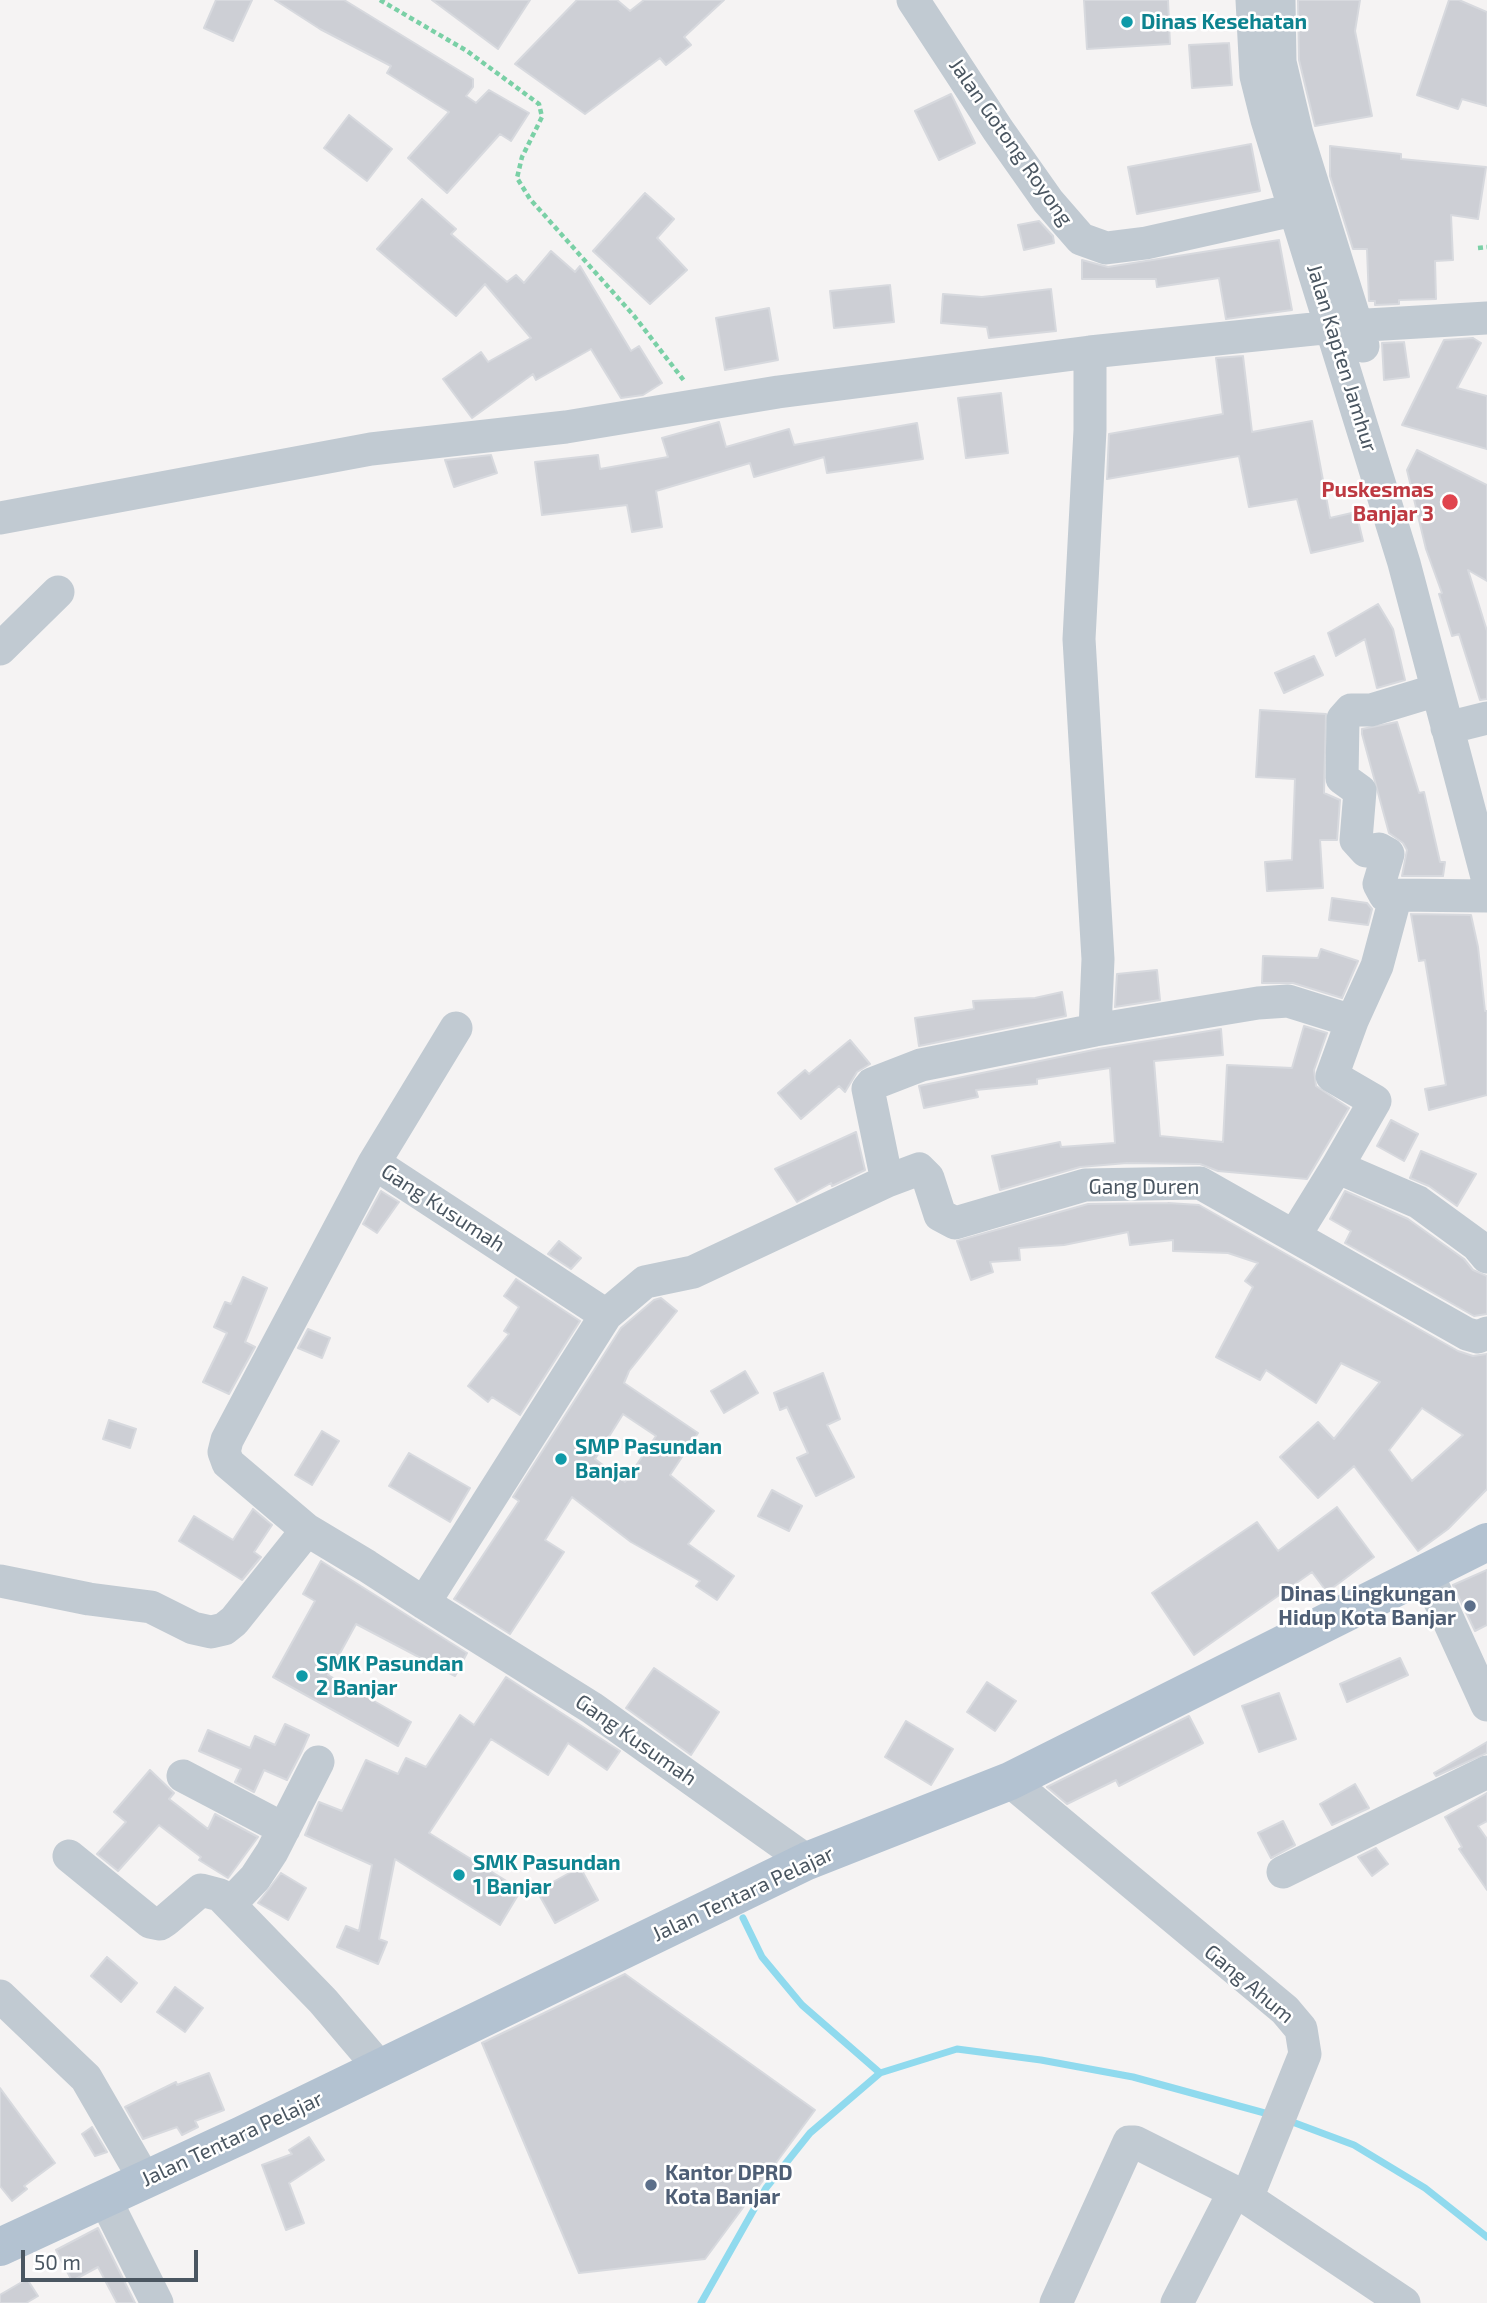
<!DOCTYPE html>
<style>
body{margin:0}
#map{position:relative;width:1487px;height:2303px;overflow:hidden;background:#f5f3f3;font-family:"Exo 2",sans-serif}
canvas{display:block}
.scale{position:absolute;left:21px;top:2250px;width:177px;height:32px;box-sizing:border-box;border:4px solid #4a5661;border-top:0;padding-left:9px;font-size:21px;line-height:24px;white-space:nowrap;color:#4a5661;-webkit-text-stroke:5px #fff;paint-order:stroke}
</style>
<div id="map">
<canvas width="1487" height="2303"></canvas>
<div class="scale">50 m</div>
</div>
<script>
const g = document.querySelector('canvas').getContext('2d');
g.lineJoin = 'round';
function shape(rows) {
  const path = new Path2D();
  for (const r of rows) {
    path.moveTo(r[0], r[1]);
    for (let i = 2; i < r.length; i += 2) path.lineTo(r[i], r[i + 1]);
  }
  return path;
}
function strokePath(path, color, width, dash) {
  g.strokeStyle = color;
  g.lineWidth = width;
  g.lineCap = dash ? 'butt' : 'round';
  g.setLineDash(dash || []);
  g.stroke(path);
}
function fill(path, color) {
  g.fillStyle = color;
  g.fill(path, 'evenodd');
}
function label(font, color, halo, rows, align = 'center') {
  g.font = font + ' "Exo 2",sans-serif';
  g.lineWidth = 5;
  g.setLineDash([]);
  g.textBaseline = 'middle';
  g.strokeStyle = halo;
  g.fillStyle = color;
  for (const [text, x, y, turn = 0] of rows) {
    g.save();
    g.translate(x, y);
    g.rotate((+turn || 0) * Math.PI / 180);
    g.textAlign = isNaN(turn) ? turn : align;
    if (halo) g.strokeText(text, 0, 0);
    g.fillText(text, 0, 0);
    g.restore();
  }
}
const stream = shape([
 [743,1918,762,1957,802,2005,880,2073],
 [1287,2120,1354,2145,1425,2188,1487,2237],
 [701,2303,766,2188,810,2133,880,2073,957,2049,1041,2060,1133,2077,1272,2115]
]);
const building = shape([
 [216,0,252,0,233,41,204,28,216,0],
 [275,0,344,0,473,79,473,87,466,96,476,103,489,90,529,113,511,141,500,134,447,193,408,158,449,112,387,73,391,66,320,29,275,0],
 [432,0,530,0,498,49,432,0],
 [577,0,617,0,630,11,644,0,724,0,684,37,691,45,666,65,660,58,585,114,515,64,577,0],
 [1084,0,1168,0,1170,44,1087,49,1084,0],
 [1298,0,1360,0,1355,31,1372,116,1315,126,1299,60,1298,0],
 [1449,0,1459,0,1487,12,1487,106,1462,99,1458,109,1417,95,1449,0],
 [1229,43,1232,85,1192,88,1189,45,1229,43],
 [951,94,975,143,939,160,915,111,951,94],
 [349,115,392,149,367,181,324,148,349,115],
 [1251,144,1260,191,1137,214,1128,167,1251,144],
 [1330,146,1401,154,1401,159,1486,167,1478,219,1451,215,1453,260,1435,261,1436,299,1399,300,1399,304,1375,305,1375,301,1369,301,1367,249,1353,249,1330,176,1330,146],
 [645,193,674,219,657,238,687,270,650,304,593,251,645,193],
 [422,199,456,229,451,234,507,282,516,275,524,283,551,251,575,272,580,266,631,351,639,346,662,383,643,395,621,398,591,349,536,380,533,374,472,418,443,379,481,352,488,362,531,338,485,284,456,316,377,249,422,199],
 [1039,221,1053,236,1054,243,1024,250,1018,225,1039,221],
 [1279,240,1292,310,1226,319,1219,278,1157,287,1156,279,1082,279,1082,260,1108,267,1279,240],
 [890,285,894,322,834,328,830,291,890,285],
 [1051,289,1056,331,989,338,987,327,941,323,943,294,982,297,1051,289],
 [769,308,778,360,725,370,716,318,769,308],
 [1473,338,1481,343,1457,388,1487,396,1487,449,1402,425,1444,340,1473,338],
 [1404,342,1409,377,1384,380,1382,343,1404,342],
 [1243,356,1252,432,1312,421,1330,518,1356,512,1363,541,1311,553,1297,499,1249,507,1239,456,1107,479,1109,434,1223,414,1216,358,1243,356],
 [1001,393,1008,453,966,458,958,398,1001,393],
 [719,422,726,447,789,429,794,445,917,423,923,459,827,473,824,457,754,477,750,463,656,491,662,527,632,532,627,505,542,515,535,462,598,455,600,469,668,457,662,438,719,422],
 [1417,450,1487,485,1487,581,1468,570,1487,631,1487,699,1480,700,1459,634,1452,636,1439,594,1442,593,1426,549,1407,470,1417,450],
 [491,455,497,473,454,487,445,460,491,455],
 [1378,604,1393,629,1405,680,1377,688,1365,639,1336,656,1328,633,1378,604],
 [1314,656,1323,675,1284,693,1275,673,1314,656],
 [1260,710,1326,714,1324,793,1340,800,1337,840,1320,840,1323,888,1267,891,1265,862,1292,860,1295,779,1256,777,1260,710],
 [1397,722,1419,793,1424,792,1440,862,1445,862,1443,876,1402,876,1407,850,1403,843,1389,833,1362,734,1362,729,1397,722],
 [1332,898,1367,903,1372,909,1368,925,1329,920,1332,898],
 [1411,914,1471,915,1478,947,1485,1011,1487,1011,1487,1095,1429,1110,1425,1089,1446,1085,1425,960,1419,961,1411,914],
 [1321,949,1358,961,1342,998,1293,983,1262,983,1263,956,1318,958,1321,949],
 [1157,970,1160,1000,1115,1007,1117,974,1157,970],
 [1062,992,1066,1016,919,1046,915,1018,974,1009,973,1001,1035,998,1062,992],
 [1304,1026,1327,1033,1314,1070,1316,1086,1349,1108,1307,1179,1218,1171,1200,1164,1127,1163,1080,1167,1000,1190,992,1156,1060,1142,1061,1147,1115,1143,1110,1068,1037,1079,1037,1084,976,1090,978,1097,924,1108,919,1086,1098,1049,1221,1029,1223,1055,1154,1061,1160,1136,1223,1142,1227,1065,1292,1068,1304,1026],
 [850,1040,870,1064,857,1072,845,1092,839,1086,801,1119,778,1093,805,1070,809,1074,850,1040],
 [1391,1120,1418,1134,1404,1161,1377,1146,1391,1120],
 [856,1132,865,1170,832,1186,831,1183,797,1202,775,1169,856,1132],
 [1421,1151,1476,1174,1457,1206,1429,1186,1410,1178,1421,1151],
 [381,1191,399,1202,377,1233,363,1224,381,1191],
 [1345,1191,1408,1219,1464,1259,1473,1270,1487,1276,1487,1314,1474,1316,1345,1243,1351,1231,1330,1219,1345,1191],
 [1168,1203,1199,1205,1458,1351,1473,1356,1487,1354,1487,1489,1448,1529,1418,1551,1354,1466,1318,1498,1280,1457,1318,1422,1334,1439,1380,1382,1341,1363,1316,1403,1266,1370,1260,1380,1216,1357,1253,1287,1245,1281,1258,1263,1228,1253,1173,1251,1173,1240,1130,1245,1128,1232,1064,1245,1019,1248,1020,1260,990,1262,993,1272,971,1280,957,1241,1088,1204,1168,1203],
 [1422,1408,1463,1435,1412,1481,1389,1450,1422,1408],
 [559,1241,581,1258,571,1269,548,1254,559,1241],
 [243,1277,267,1288,245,1342,255,1347,229,1394,203,1382,227,1333,214,1327,225,1302,231,1304,243,1277],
 [516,1279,580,1321,520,1415,492,1397,488,1402,468,1386,509,1334,504,1331,519,1307,504,1296,516,1279],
 [661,1298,677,1311,629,1371,624,1383,698,1433,670,1475,714,1511,688,1544,734,1576,717,1600,696,1586,700,1581,631,1542,572,1497,545,1540,564,1552,510,1634,454,1599,519,1501,513,1497,621,1328,654,1300,661,1298],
 [623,1414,656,1436,625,1482,595,1459,623,1414],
 [308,1329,330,1338,322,1358,298,1348,308,1329],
 [745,1371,758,1393,724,1413,711,1391,745,1371],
 [823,1373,840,1419,827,1425,854,1477,816,1496,797,1458,808,1453,787,1407,780,1410,774,1393,823,1373],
 [109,1420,136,1429,130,1448,103,1439,109,1420],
 [322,1431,339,1441,312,1485,295,1475,322,1431],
 [409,1453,470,1488,450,1522,389,1486,409,1453],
 [772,1490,802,1506,789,1531,758,1516,772,1490],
 [1337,1507,1374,1557,1327,1592,1312,1572,1194,1655,1152,1593,1257,1522,1278,1551,1337,1507],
 [253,1509,272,1525,254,1552,261,1557,242,1580,179,1541,194,1516,233,1540,253,1509],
 [321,1561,467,1653,455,1676,356,1624,328,1675,411,1722,398,1746,273,1677,315,1601,303,1594,321,1561],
 [1487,1570,1487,1625,1475,1631,1453,1585,1487,1570],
 [1400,1658,1408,1675,1347,1702,1340,1684,1400,1658],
 [654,1668,719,1712,691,1755,626,1708,654,1668],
 [506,1677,620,1751,607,1770,568,1743,548,1775,491,1739,429,1833,521,1890,500,1925,395,1859,379,1939,387,1942,378,1964,337,1947,346,1926,359,1931,372,1865,305,1835,319,1802,342,1811,366,1760,398,1774,406,1758,426,1767,460,1715,474,1725,506,1677],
 [987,1682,1016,1701,995,1731,967,1712,987,1682],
 [1279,1693,1296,1739,1259,1752,1242,1706,1279,1693],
 [1189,1716,1203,1743,1119,1786,1116,1780,1067,1804,1047,1787,1189,1716],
 [906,1721,953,1749,931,1785,885,1757,906,1721],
 [285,1724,309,1735,301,1753,287,1780,264,1770,254,1792,235,1782,241,1769,199,1751,208,1730,250,1748,255,1736,275,1745,285,1724],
 [1487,1742,1487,1753,1436,1776,1434,1773,1487,1742],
 [150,1770,174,1793,169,1799,208,1829,215,1814,258,1837,228,1878,199,1860,201,1857,159,1825,118,1871,97,1854,126,1822,114,1812,150,1770],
 [1355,1784,1369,1808,1332,1825,1320,1804,1355,1784],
 [1487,1793,1487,1821,1478,1826,1487,1839,1487,1890,1459,1849,1462,1847,1445,1817,1487,1793],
 [1283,1821,1295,1845,1271,1858,1258,1833,1283,1821],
 [1376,1848,1388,1864,1372,1876,1358,1857,1376,1848],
 [580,1867,598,1900,555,1923,537,1891,580,1867],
 [281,1873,306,1888,288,1920,258,1903,281,1873],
 [107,1957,137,1983,121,2002,91,1976,107,1957],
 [625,1974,815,2110,705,2259,579,2273,482,2043,625,1974],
 [175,1987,203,2008,185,2032,157,2012,175,1987],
 [209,2073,224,2110,195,2121,198,2127,182,2135,177,2127,143,2139,125,2107,176,2082,177,2085,209,2073],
 [0,2088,55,2163,24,2186,27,2189,12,2201,0,2186,0,2088],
 [92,2127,107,2152,95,2156,82,2134,92,2127],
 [309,2137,324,2160,289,2183,304,2223,286,2230,262,2165,292,2154,289,2150,309,2137],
 [98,2228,135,2303,117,2303,98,2267,72,2281,56,2250,98,2228],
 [27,2279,38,2296,26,2303,0,2303,0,2295,27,2279]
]);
const path = shape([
 [380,0,467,51,539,104,542,117,522,157,517,178,530,199,635,317,685,382],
 [1478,248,1487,247]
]);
const minor = shape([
 [913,0,998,130,1048,201,1081,239,1106,248,1146,243,1316,205],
 [1252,0,1256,76,1267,120,1404,563,1487,877],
 [1279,0,1280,62,1297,134,1363,346],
 [1090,352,1090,430,1079,639,1098,959,1095,1030],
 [0,518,371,449,566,427,778,392,1090,352,1333,327,1487,318],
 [0,649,58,592],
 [1447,728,1487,718],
 [1396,895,1487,896],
 [374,1163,456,1028],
 [1337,1167,1375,1101,1332,1076,1352,1021,1377,966,1396,895,1385,895,1379,884,1388,854,1379,849,1366,851,1356,840,1360,791,1342,778,1343,719,1351,710,1371,710,1437,690],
 [887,1181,868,1089,872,1084,921,1065,1095,1030,1258,1003,1288,1001,1352,1021],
 [1295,1235,1337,1167,1418,1202,1477,1245,1487,1257],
 [606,1315,645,1282,693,1272,887,1181,919,1169,928,1178,940,1215,955,1223,1085,1185,1200,1183,1467,1334,1478,1337,1487,1333],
 [1426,1571,1487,1705],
 [0,1581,89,1599,151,1607,193,1628,211,1632,224,1629,234,1621,307,1530],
 [424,1603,606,1315,374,1163,227,1440,224,1452,228,1463,307,1530,367,1566,424,1603,592,1708,807,1861],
 [183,1776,284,1829],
 [1010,1781,1285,2010,1301,2029,1305,2054,1247,2198,1404,2303],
 [69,1856,150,1922,160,1924,166,1920,201,1890,220,1895,323,2001,380,2068],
 [1283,1872,1487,1772],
 [230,1904,255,1878,272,1852,318,1762],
 [0,1996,86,2078,145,2180],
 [105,2199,157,2303],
 [1056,2303,1129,2142,1135,2142,1247,2198],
 [1177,2303,1234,2192]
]);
const major = shape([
 [0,2247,242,2135,807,1861,1010,1781,1487,1542]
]);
const markers = [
 [1127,22,7,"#0f9aa8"],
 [1450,502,9,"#e0444e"],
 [561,1459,7,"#0f9aa8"],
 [1470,1606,7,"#5c6f8a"],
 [302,1676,7,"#0f9aa8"],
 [459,1875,7,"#0f9aa8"],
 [651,2185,7,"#5c6f8a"]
];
const cultureNames = [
 ["Dinas Kesehatan",1141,22],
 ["SMP Pasundan",575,1447],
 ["Banjar",575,1471],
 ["SMK Pasundan",316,1664],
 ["2 Banjar",316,1688],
 ["SMK Pasundan",473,1863],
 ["1 Banjar",473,1887]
];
const streetNames = [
 ["Jalan Gotong Royong",1011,142,55],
 ["Jalan Kapten Jamhur",1342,358,73],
 ["Gang Duren",1144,1187],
 ["Gang Kusumah",443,1208,33],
 ["Gang Kusumah",636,1740,35],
 ["Jalan Tentara Pelajar",743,1894,-25],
 ["Gang Ahum",1249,1984,40],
 ["Jalan Tentara Pelajar",232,2139,-25]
];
const healthNames = [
 ["Puskesmas",1434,490],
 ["Banjar 3",1434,514]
];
const serviceNames = [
 ["Dinas Lingkungan",1456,1594],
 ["Hidup Kota Banjar",1456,1618],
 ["Kantor DPRD",665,2173,"left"],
 ["Kota Banjar",665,2197,"left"]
];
strokePath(stream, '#90daee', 7);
fill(building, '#cdcfd5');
strokePath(building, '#d7d9de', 2);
strokePath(path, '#7ad0a6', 4.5, [5, 3.5]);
strokePath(minor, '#c1cad2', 33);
strokePath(major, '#b3c2d1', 38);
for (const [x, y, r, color] of markers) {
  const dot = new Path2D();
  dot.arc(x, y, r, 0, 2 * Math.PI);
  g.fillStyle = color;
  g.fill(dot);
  strokePath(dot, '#fff', 2.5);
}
label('bold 21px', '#0d838f', '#fff', cultureNames, 'left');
label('21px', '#4a5661', '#fff', streetNames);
label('bold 21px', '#be3a42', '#fff', healthNames, 'right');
label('bold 21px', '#4e5e75', '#fff', serviceNames, 'right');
</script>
